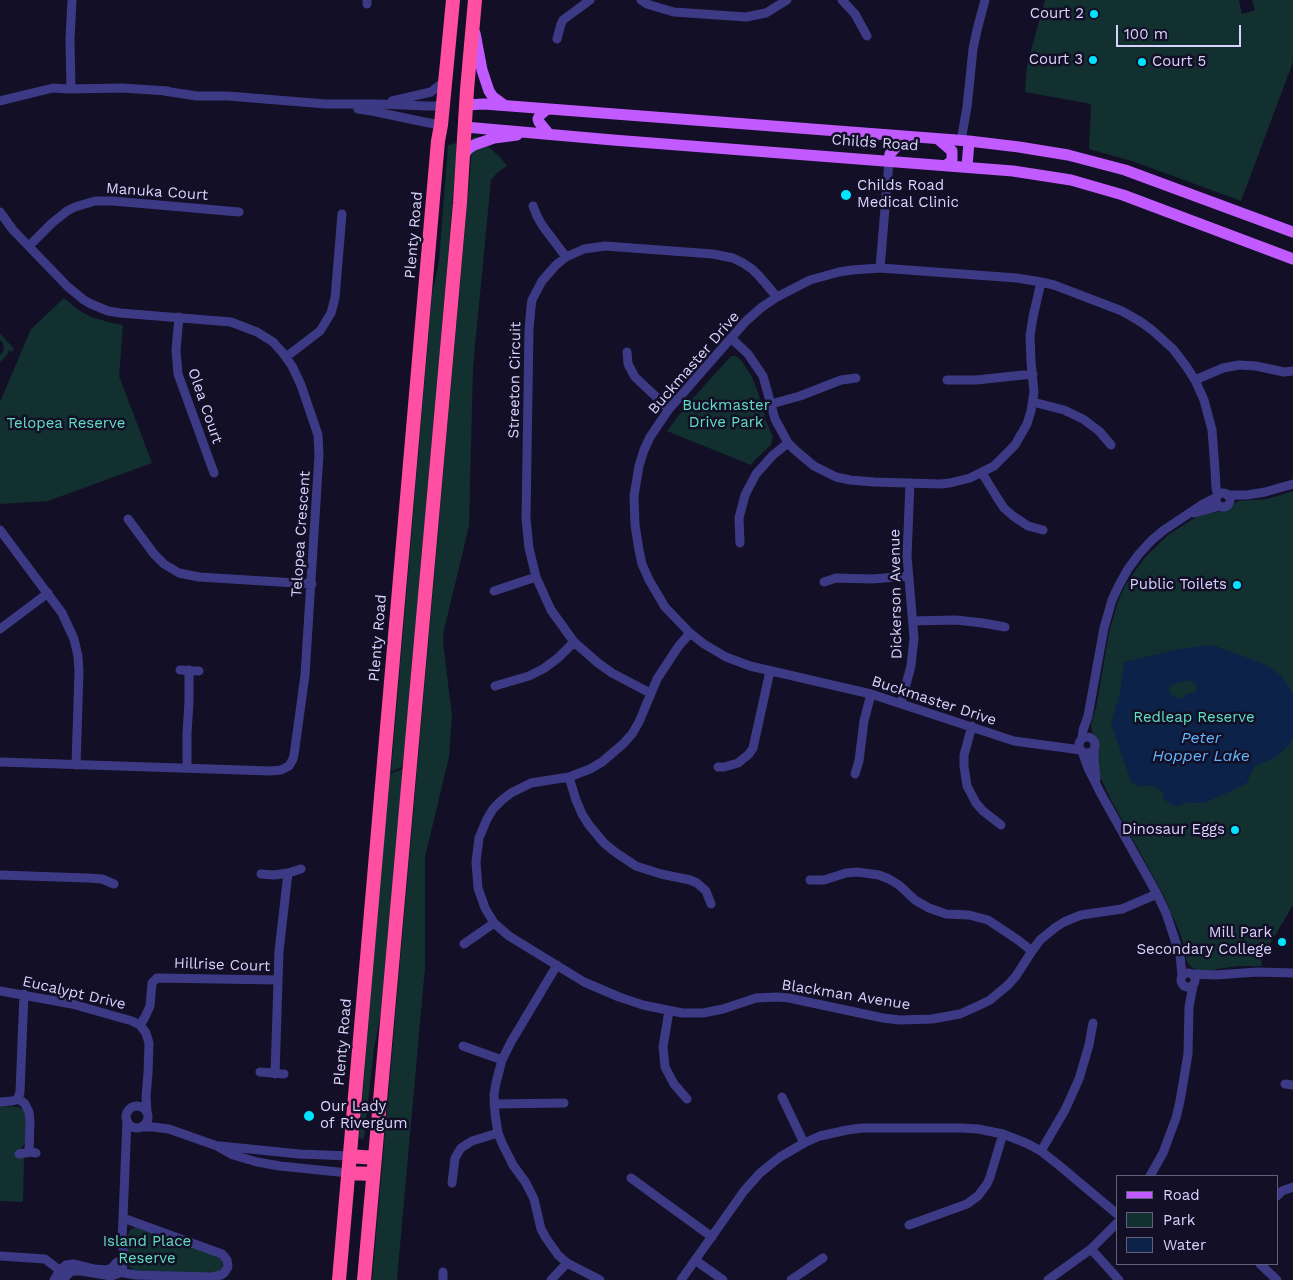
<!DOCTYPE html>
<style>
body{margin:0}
#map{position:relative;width:1293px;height:1280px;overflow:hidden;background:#130f26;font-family:"Work Sans",sans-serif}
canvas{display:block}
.legend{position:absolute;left:1116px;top:1175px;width:162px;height:90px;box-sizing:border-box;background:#130f26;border:1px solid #625e7d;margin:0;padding:6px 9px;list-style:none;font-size:15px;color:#d9d4ff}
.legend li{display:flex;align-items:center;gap:10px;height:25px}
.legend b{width:25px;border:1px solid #625e7d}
.scale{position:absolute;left:1116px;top:25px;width:125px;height:22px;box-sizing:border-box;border:2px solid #d9d4ff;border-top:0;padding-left:6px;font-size:15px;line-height:18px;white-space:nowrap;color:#d9d4ff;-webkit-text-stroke:4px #130f26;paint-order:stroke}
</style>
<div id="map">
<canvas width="1293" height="1280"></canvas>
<ul class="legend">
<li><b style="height:6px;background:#c25bff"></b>Road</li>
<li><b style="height:14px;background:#12302f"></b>Park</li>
<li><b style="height:14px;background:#0c2248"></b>Water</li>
</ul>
<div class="scale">100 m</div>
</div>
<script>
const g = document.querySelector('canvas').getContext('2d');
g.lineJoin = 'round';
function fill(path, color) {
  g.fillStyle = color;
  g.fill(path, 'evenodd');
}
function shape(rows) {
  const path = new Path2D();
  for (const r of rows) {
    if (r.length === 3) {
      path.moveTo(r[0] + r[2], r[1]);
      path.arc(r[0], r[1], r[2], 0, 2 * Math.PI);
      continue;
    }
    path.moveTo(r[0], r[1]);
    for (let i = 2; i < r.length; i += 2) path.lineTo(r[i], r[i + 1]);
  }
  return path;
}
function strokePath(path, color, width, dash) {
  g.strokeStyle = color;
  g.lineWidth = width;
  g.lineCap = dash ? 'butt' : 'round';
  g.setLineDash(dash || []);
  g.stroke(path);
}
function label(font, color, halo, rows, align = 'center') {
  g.font = font + ' "Work Sans",sans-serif';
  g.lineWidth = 5;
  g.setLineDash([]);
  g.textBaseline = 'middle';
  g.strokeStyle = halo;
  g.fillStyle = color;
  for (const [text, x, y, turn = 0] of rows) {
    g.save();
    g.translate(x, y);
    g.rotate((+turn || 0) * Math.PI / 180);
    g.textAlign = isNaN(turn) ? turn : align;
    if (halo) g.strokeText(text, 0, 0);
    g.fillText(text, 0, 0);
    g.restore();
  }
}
const green = shape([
 [1045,0,1239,0,1242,14,1255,10,1252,0,1293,0,1293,62,1241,201,1135,162,1089,149,1091,104,1025,92,1027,65],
 [473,137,481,137,483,142,501,158,507,166,498,172,491,180,473,367,469,526,444,630,443,642,452,716,449,757,425,857,425,967,397,1280,372,1280],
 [456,143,456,158,447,269,405,747,402,767,391,772,432,295,439,261,448,145],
 [64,298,77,309,91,317,112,323,123,325,119,376,152,463,48,501,0,504,0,402,31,329],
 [0,333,14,349,11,352,9,350,7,355,0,362,0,355,4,350,3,343,0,340],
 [731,356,736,356,741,360,752,377,759,395,766,421,773,437,771,445,756,459,751,465,667,431,685,407],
 [1293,491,1293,905,1261,959,1262,966,1238,966,1217,969,1213,971,1195,970,1189,965,1186,960,1185,950,1180,933,1163,894,1112,802,1100,777,1096,754,1099,748,1098,742,1092,731,1091,724,1096,708,1109,633,1118,601,1126,584,1145,557,1168,535,1193,519,1203,514,1225,511,1238,501,1267,499],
 [403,769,381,1013,374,1048,364,1139,359,1138,389,774],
 [0,1106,19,1107,26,1112,26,1141,21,1149,18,1152,24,1157,23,1202,0,1201],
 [136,1227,219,1256,223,1263,222,1268,220,1271,213,1273,135,1271,129,1267,126,1258,127,1236,130,1230]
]);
const water = shape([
 [1213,645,1264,664,1282,676,1293,695,1293,736,1289,745,1276,757,1255,766,1246,784,1204,803,1187,803,1175,807,1163,799,1163,792,1151,785,1140,787,1131,782,1111,723,1120,692,1124,662,1180,649],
 [1190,680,1196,685,1197,689,1194,693,1188,693,1185,695,1184,697,1180,699,1172,696,1169,690,1171,685,1180,682]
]);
const minor = shape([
 [641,0,647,4,660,8,674,12,746,17,766,13,787,0],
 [842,0,855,14,867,36],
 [367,4,367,0],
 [557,39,561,24,563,20,590,0],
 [71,89,70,39,72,0],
 [164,91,197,96,228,96,326,104,379,104,427,106,443,106],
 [0,101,53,88,69,89,122,88,168,91],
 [392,101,431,92,441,84,444,78],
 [358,109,372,111,424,122,441,125],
 [961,141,967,107,973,49,977,30,985,0],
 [533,206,537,216,542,225,566,257],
 [0,212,13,230,68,287,84,300,91,304,108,311,120,313,231,322,257,332,273,342,282,352,292,366,301,385,318,435,319,455,305,675,294,755,293,759,289,766,281,770,270,771,0,762],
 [29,246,52,223,67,211,75,207,95,201,113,201,239,212],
 [880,268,889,161],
 [179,317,176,350,178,374,214,473],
 [731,338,748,354,763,376,775,419,788,443,795,450,814,466,836,477,850,480,874,482,940,484,950,483,970,478,994,466,1015,445,1027,424,1031,411,1034,392,1031,362,1030,336,1033,317,1041,282],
 [627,352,628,364,635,377,669,409],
 [286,357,320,331,331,313,335,298,342,214],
 [947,380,976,380,1033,374],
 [1195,380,1223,368,1239,365,1256,366,1284,372,1293,371],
 [1033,402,1064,410,1083,419,1099,431,1111,445],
 [771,404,800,396,841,380,856,378],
 [982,473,998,499,1004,508,1013,516,1028,526,1043,530],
 [1223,500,7],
 [1227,495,1247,495,1265,492,1293,484],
 [1194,513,1220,506],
 [128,519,154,554,164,564,179,573,199,577,312,584],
 [0,530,62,613,74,639,78,656,79,672,76,765],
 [740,543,739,518,745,495,756,474,773,455,788,443],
 [824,582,836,578,872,579,908,576],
 [494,591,536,577],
 [913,621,956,620,983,623,1005,627],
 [0,629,48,593],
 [690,633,678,647,657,679,639,722,632,734,623,744,602,762,590,769,569,777,531,783,511,793,502,800,493,809,487,819,479,838,476,862,478,888,485,908,494,923,509,936,584,982,619,997,643,1005,682,1013,703,1013,723,1009,756,998,778,997,789,998,883,1018,900,1020,932,1019,960,1014,980,1005,990,1000,1008,985,1016,976,1032,951,1040,940,1056,927,1064,922,1081,915,1122,909,1157,894],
 [180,670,199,671],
 [495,686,529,676,543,669,558,658,574,642],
 [650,693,612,673,598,663,574,642,551,610,536,577,529,548,526,519,529,329,531,307,532,300,542,281,556,265,566,257,584,249,605,246,713,254,733,258,743,263,752,269,760,277,777,297],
 [901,703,911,666,914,638,907,556,910,483],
 [972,726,964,755,964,766,967,786,976,803,983,811,1001,825],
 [1087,745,8],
 [1082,739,1083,730,1088,716,1104,628,1112,600,1119,585,1128,569,1139,554,1152,540,1164,530,1203,504,1217,497],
 [1094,749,1094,760,1096,779],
 [1081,750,1014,741,871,694,750,666,726,657,704,644,690,633,665,607,649,580,642,564,639,550,635,525,634,496,639,466,644,450,650,437,669,409,746,321,762,307,777,297,810,280,839,272,852,270,880,268,1017,278,1041,282,1054,285,1122,311,1141,322,1152,330,1173,349,1186,366,1195,380,1204,400,1212,430,1215,469,1216,488,1218,495],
 [1082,751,1088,768,1101,794,1157,894,1166,913,1180,955,1182,976],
 [718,767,724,767,738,763,749,754,753,748,770,671],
 [187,768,187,734,189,701,189,670],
 [855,774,859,761,864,721,871,694],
 [569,777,576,800,582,814,589,825,604,843,615,852,636,866,661,874,690,880,697,883,706,891,711,904],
 [288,873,301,869],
 [261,874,274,875,288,873,279,951,275,1074],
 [0,875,87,878,102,879,114,884],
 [810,880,824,880,846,873,857,872,879,875,889,879,899,885,915,900,929,908,946,914,969,915,988,920,1018,940,1032,951],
 [464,944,494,923],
 [557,965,511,1042,502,1060,496,1083,494,1094,495,1114,498,1133,502,1143,513,1165,526,1183,534,1199,541,1229,546,1238,558,1255,567,1263,600,1280],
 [1188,980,7],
 [1192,974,1215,975,1258,972,1293,973],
 [0,991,72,1004,132,1021,140,1025,146,1033,149,1043,148,1073,146,1097,147,1112],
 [669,1011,663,1047,665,1067,674,1084,687,1099],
 [140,1025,145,1017,150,1006,152,983,157,978,278,980],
 [463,1046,502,1060],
 [260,1072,284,1074],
 [1285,1084,1293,1085],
 [782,1097,804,1143],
 [18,1098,25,1104,29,1112,30,1122,29,1152],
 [0,1102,12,1101,16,1100,18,1098,20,1092,24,994],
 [494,1104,564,1103],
 [137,1117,11],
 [142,1127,153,1127,169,1129,217,1146,233,1155,257,1162,280,1166,348,1173],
 [220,1146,299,1154,350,1156],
 [1041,1151,1065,1110,1079,1079,1089,1045,1093,1023],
 [19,1154,31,1152,36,1153],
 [1150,1176,1163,1153,1176,1118,1180,1101,1188,1054,1189,1007,1193,986],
 [631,1178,712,1237],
 [452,1183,455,1158,461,1148,472,1141,498,1133],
 [1277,1196,1282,1191,1293,1187],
 [909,1225,967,1204,978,1196,987,1184,990,1177,1003,1134],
 [1091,1249,1119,1280],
 [0,1256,45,1259,62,1272],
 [695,1260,723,1280],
 [1260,1264,1277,1280],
 [114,1267,124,1273,136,1275,212,1277,221,1275,224,1273,228,1267,227,1260,222,1254,123,1218],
 [54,1280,60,1270,66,1265,73,1264,94,1269,107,1270,112,1268,117,1262],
 [63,1280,70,1272,74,1271,81,1271,111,1276,120,1273,122,1270,124,1260,122,1239,123,1218,127,1120],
 [443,1280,443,1272],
 [551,1280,567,1263],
 [681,1280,744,1191,760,1173,780,1157,804,1143,820,1136,847,1130,862,1128,961,1128,978,1129,1003,1134,1026,1143,1041,1151,1061,1167,1117,1214],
 [791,1280,823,1258],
 [1048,1280,1091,1249,1117,1223]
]);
const major = shape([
 [475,33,482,70,489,91,493,97,504,105],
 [466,105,484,104,969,141,1019,147,1068,155,1125,170,1293,232],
 [547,109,540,115,538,119,539,122,548,133],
 [465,127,613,140,1013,171,1071,180,1123,195,1293,259],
 [938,139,952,151,952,161,946,165],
 [463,156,468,149,474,145,494,138,517,135],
 [889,161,890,154,896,147,912,137],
 [967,167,969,141]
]);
const highway = shape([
 [350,1156,375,1158],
 [348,1173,373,1174],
 [339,1280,438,141,441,125,453,0],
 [364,1280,460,203,467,90,475,0]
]);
const markers = [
 [1094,14,5,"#00e5ff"],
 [1093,60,5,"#00e5ff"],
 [1142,62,5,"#00e5ff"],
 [846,195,6,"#00e5ff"],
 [1237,585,5,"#00e5ff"],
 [1235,830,5,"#00e5ff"],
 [1282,942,5,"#00e5ff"],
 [309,1116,6,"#00e5ff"]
];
const poiNames = [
 ["Court 2",1084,14],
 ["Court 3",1083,60],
 ["Court 5",1152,62,"left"],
 ["Childs Road",857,186,"left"],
 ["Medical Clinic",857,203,"left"],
 ["Public Toilets",1227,585],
 ["Dinosaur Eggs",1225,830],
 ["Mill Park",1272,933],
 ["Secondary College",1272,950],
 ["Our Lady",320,1107,"left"],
 ["of Rivergum",320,1124,"left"]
];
const streetNames = [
 ["Childs Road",875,143,4],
 ["Manuka Court",157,192,4],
 ["Plenty Road",414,235,-85],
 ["Buckmaster Drive",694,363,-49],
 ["Streeton Circuit",515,380,-89],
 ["Olea Court",205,406,71],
 ["Telopea Crescent",301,534,-86],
 ["Dickerson Avenue",896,594,-91],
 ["Plenty Road",378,638,-85],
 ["Buckmaster Drive",934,701,18],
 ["Hillrise Court",222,965,2],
 ["Eucalypt Drive",74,993,13],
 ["Blackman Avenue",846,995,9],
 ["Plenty Road",343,1042,-85]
];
const parkNames = [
 ["Buckmaster",726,406],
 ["Drive Park",726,423],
 ["Telopea Reserve",66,424],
 ["Redleap Reserve",1194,718],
 ["Island Place",147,1242],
 ["Reserve",147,1259]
];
const waterNames = [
 ["Peter",1201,738],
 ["Hopper Lake",1201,756]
];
fill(green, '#12302f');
fill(water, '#0c2248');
strokePath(minor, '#3d3a85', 9);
strokePath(major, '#c25bff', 11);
strokePath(highway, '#ff4fa3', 14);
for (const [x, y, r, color] of markers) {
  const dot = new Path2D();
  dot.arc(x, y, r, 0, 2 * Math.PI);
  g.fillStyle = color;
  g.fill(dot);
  strokePath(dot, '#130f26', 2);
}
label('15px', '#d9d4ff', '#130f26', poiNames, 'right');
label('15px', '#d9d4ff', '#130f26', streetNames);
label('15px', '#5fe0c0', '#130f26', parkNames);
label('italic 16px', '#62b6ff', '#130f26', waterNames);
</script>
